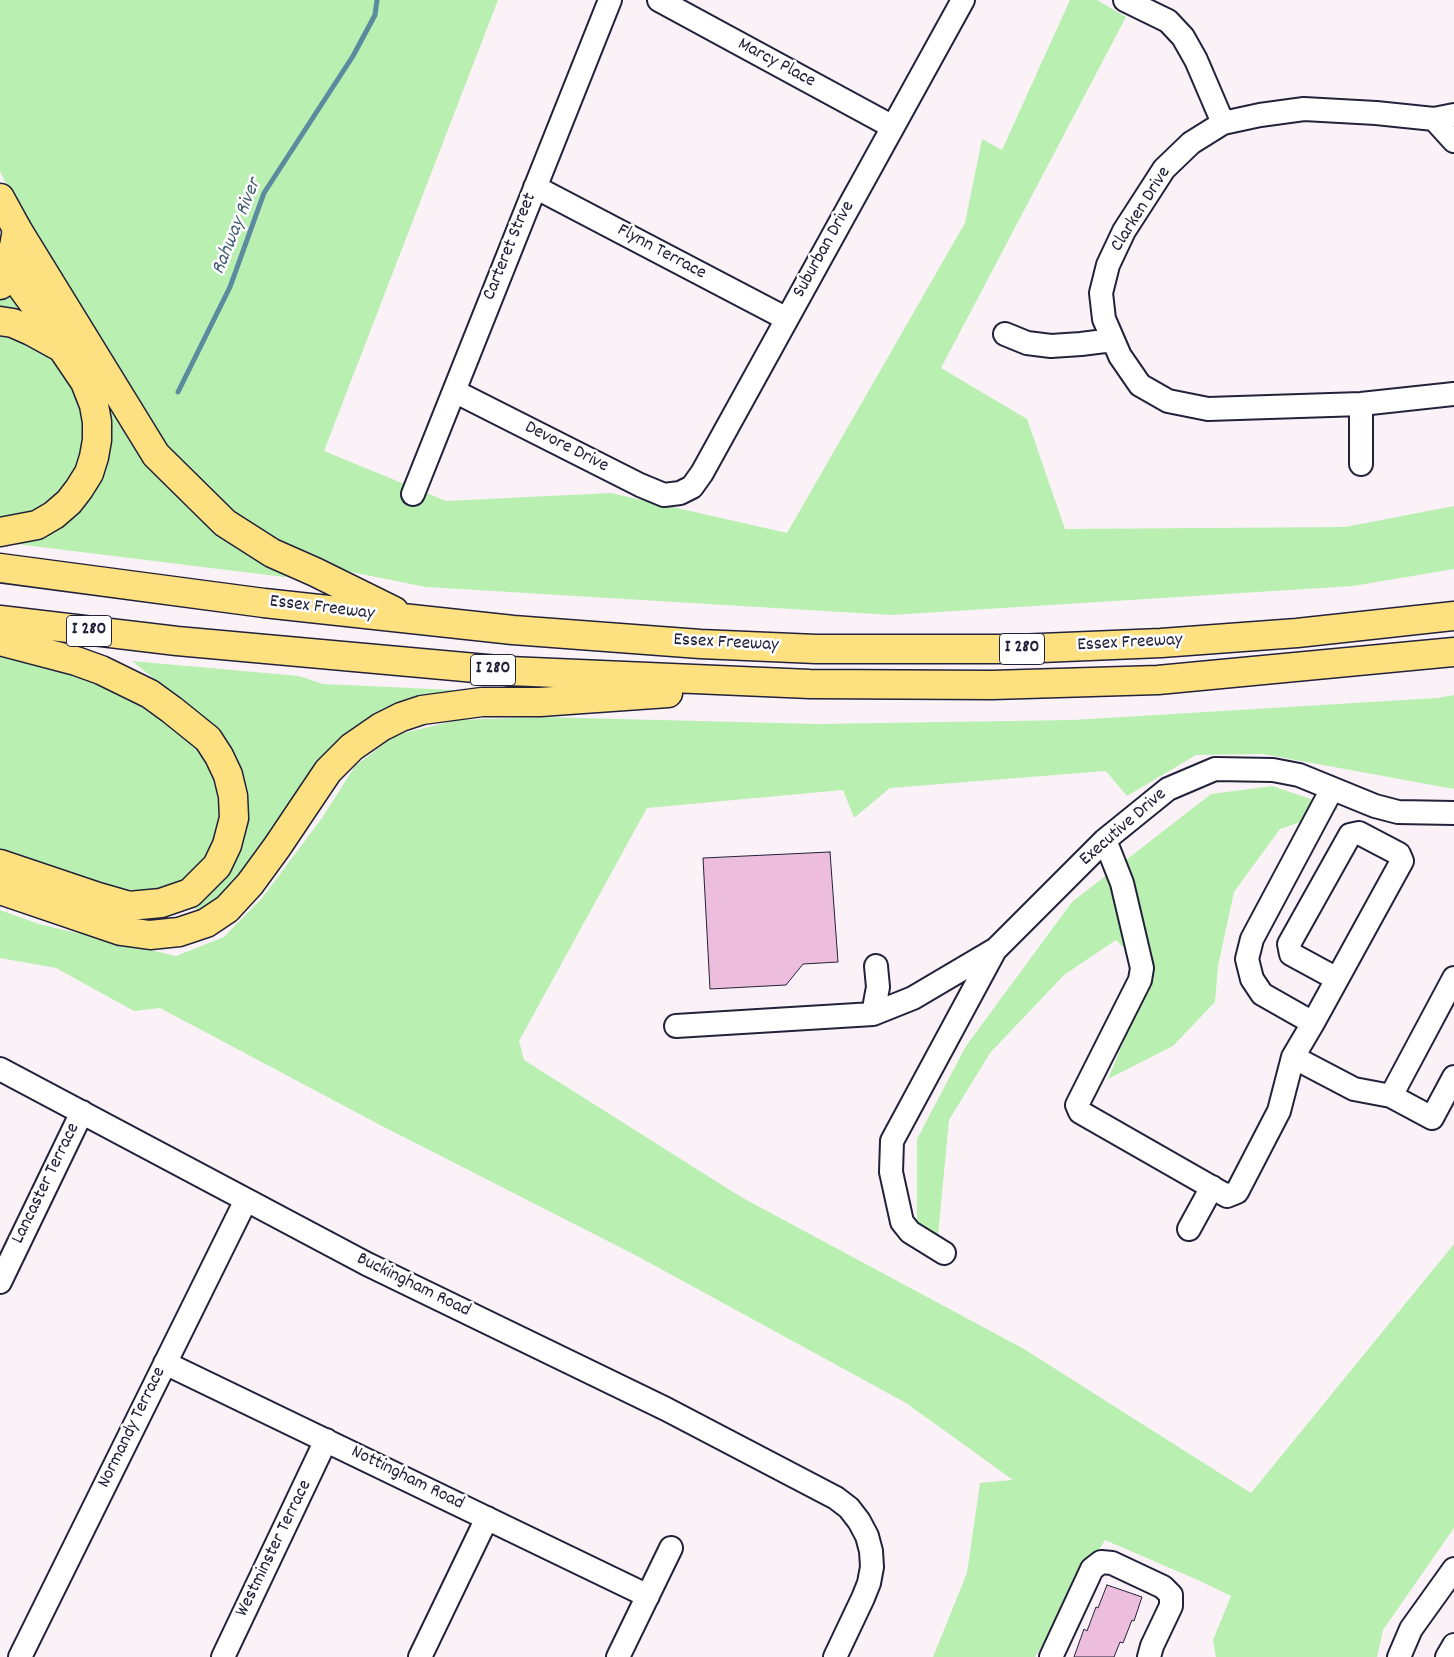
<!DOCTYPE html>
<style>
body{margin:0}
canvas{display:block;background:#fbf2f8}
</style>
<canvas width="1454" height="1657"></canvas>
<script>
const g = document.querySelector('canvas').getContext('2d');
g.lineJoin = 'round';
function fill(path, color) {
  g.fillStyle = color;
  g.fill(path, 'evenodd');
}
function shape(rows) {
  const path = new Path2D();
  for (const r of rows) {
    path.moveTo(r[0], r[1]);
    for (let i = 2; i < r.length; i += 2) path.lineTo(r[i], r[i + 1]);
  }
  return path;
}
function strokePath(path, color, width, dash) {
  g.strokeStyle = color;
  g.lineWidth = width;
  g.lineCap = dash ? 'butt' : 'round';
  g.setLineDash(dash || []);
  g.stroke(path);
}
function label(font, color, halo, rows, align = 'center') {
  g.font = font + ' Dekko,sans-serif';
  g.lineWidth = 5;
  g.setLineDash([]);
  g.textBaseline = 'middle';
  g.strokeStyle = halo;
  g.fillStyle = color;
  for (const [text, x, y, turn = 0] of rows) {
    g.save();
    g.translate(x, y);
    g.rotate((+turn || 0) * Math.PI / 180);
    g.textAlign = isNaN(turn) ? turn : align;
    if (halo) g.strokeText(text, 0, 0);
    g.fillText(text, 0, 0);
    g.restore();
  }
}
const green = shape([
 [0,0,498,0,324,451,446,501,611,493,787,533,965,223,982,139,1002,150,1070,0,1097,0,1126,17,941,368,1027,419,1065,529,1345,527,1454,506,1454,569,1353,586,891,615,426,587,326,567,249,531,185,473,113,368,14,202,0,171],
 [11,290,37,322,0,308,0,298],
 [0,331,25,337,60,362,84,413,84,451,62,491,27,515,0,519],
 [106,396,298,574,284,577,16,544,63,523],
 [0,653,90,673,174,717,224,785,222,830,205,864,180,881,152,893,110,890,0,855],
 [132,661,299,676,323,684,455,690,356,726,330,754,231,888,199,911,184,902,224,871,235,774,212,725],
 [1454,695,1454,789,1263,754,1196,755,1127,796,1106,771,890,788,854,818,843,790,647,808,519,1041,524,1060,741,1197,1024,1349,1251,1493,1454,1244,1454,1528,1383,1630,1377,1657,1216,1657,1213,1640,1231,1596,1200,1581,1105,1540,1035,1657,933,1657,967,1573,980,1483,1013,1480,906,1403,639,1257,382,1126,160,1008,134,1011,56,968,0,958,0,910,39,924,176,956,224,937,262,898,322,818,355,766,396,735,457,720,541,717,817,724,1073,720,1437,698],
 [1273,786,1339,809,1280,829,1234,892,1218,966,1215,1002,1173,1046,1108,1079,1151,975,1116,940,1064,975,990,1053,949,1120,937,1246,917,1230,917,1139,966,1046,1072,902,1211,794]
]);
const stream = shape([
 [178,392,230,287,264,193,353,56,375,15,377,0]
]);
const building = shape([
 [830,852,838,962,803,964,786,985,710,989,703,858,830,852],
 [1107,1585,1142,1597,1134,1621,1132,1620,1123,1643,1120,1642,1114,1657,1074,1657,1084,1629,1087,1631,1096,1607,1098,1608,1107,1585]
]);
const minor = shape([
 [659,0,893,127],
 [1125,0,1168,21,1183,37,1196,60,1223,123],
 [1454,115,1434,119,1376,113,1304,109,1260,115,1223,123,1191,143,1164,169,1124,231,1108,265,1101,293,1104,319,1120,356,1140,385,1168,401,1208,409,1361,404,1454,394],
 [1434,119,1454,141],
 [535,187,787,319],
 [1005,334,1027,343,1051,346,1081,344,1113,340],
 [454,391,640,485,664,495,680,493,692,487,702,473,963,0],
 [1361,464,1361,404],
 [413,494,610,0],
 [1105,840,1122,883,1142,968,1140,980,1077,1105,1080,1112,1227,1196,1237,1192,1279,1111,1293,1057,1313,1023,1262,994,1252,979,1247,959,1252,939,1332,789],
 [873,1014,878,987,876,966],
 [1313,1023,1402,861,1399,854,1359,833,1350,835,1289,944,1291,954,1337,979],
 [676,1026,873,1014,913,998,996,949,1105,840,1168,789,1215,769,1273,770,1299,775,1375,806,1398,812,1454,813],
 [1293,1057,1354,1089,1391,1096,1432,1118,1454,1077],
 [0,1069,367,1264,666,1409,836,1498,849,1508,859,1521,867,1536,871,1551,872,1567,869,1583,863,1598,835,1657],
 [1391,1096,1454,978],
 [1189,1229,1212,1187],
 [944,1253,910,1232,902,1222,891,1172,892,1141,995,950],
 [0,1282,82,1112],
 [165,1363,648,1596],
 [20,1657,246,1200],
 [223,1657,326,1440],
 [420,1657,487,1518],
 [618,1657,671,1548],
 [1051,1657,1092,1569,1101,1562,1112,1563,1163,1587,1171,1595,1171,1606,1152,1646,1149,1657],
 [1399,1657,1411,1629,1454,1569],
 [1447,1657,1454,1645]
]);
const major = shape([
 [0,285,4,282,10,270,17,229]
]);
const highway = shape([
 [0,198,17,229,156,455,225,523,272,553,315,572,394,611],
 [0,257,47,322,61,346],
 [0,321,13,323,31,331,62,348,85,382,94,405,97,422,97,440,94,457,89,473,79,489,69,502,54,515,37,525,0,532],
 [0,568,264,603,513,630,700,644,816,649,1017,649,1161,643,1297,633,1454,616],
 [0,620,177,641,509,671,810,684,992,685,1158,680,1454,652],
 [0,641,76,661,101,670,150,694,172,710,208,739,219,756,228,775,233,796,234,818,227,845,217,866,190,893,161,903,129,906,98,897,0,864],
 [0,890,121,931,150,935,179,932,206,923,227,909,250,884,277,847,328,771,352,747,381,727,401,717,422,710,482,702,540,702,668,693]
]);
const shields = [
 [89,631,45],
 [1022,649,45],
 [493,670,45]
];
const shieldNames = [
 ["I 280",89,631],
 ["I 280",1022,649],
 ["I 280",493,670]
];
const streetNames = [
 ["Marcy Place",776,64,28],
 ["Clarken Drive",1142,210,-58],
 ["Carteret Street",511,247,-68],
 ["Suburban Drive",825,250,-61],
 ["Flynn Terrace",661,253,28],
 ["Devore Drive",566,448,27],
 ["Essex Freeway",322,609,7],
 ["Essex Freeway",726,644,3],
 ["Essex Freeway",1130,644,-3],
 ["Executive Drive",1124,828,-41],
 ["Lancaster Terrace",47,1184,-64],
 ["Buckingham Road",413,1286,26],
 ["Normandy Terrace",133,1428,-64],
 ["Nottingham Road",407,1479,26],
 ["Westminster Terrace",275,1549,-64]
];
const waterNames = [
 ["Rahway River",238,227,-68]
];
fill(green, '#b9efb1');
strokePath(stream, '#5c8a9e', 5);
fill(building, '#edbddd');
strokePath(building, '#22223b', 1);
strokePath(minor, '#22223b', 26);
strokePath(major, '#22223b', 31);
strokePath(highway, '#22223b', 31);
strokePath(minor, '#fff', 22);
strokePath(major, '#fde080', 28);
strokePath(highway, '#fde080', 28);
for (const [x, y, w] of shields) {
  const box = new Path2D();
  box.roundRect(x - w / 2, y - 15.5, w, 31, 4);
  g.fillStyle = '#fff';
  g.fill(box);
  strokePath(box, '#22223b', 1);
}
label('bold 18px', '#22223b', null, shieldNames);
label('19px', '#22223b', '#fff', streetNames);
label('italic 20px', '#445f75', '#fff', waterNames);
</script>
